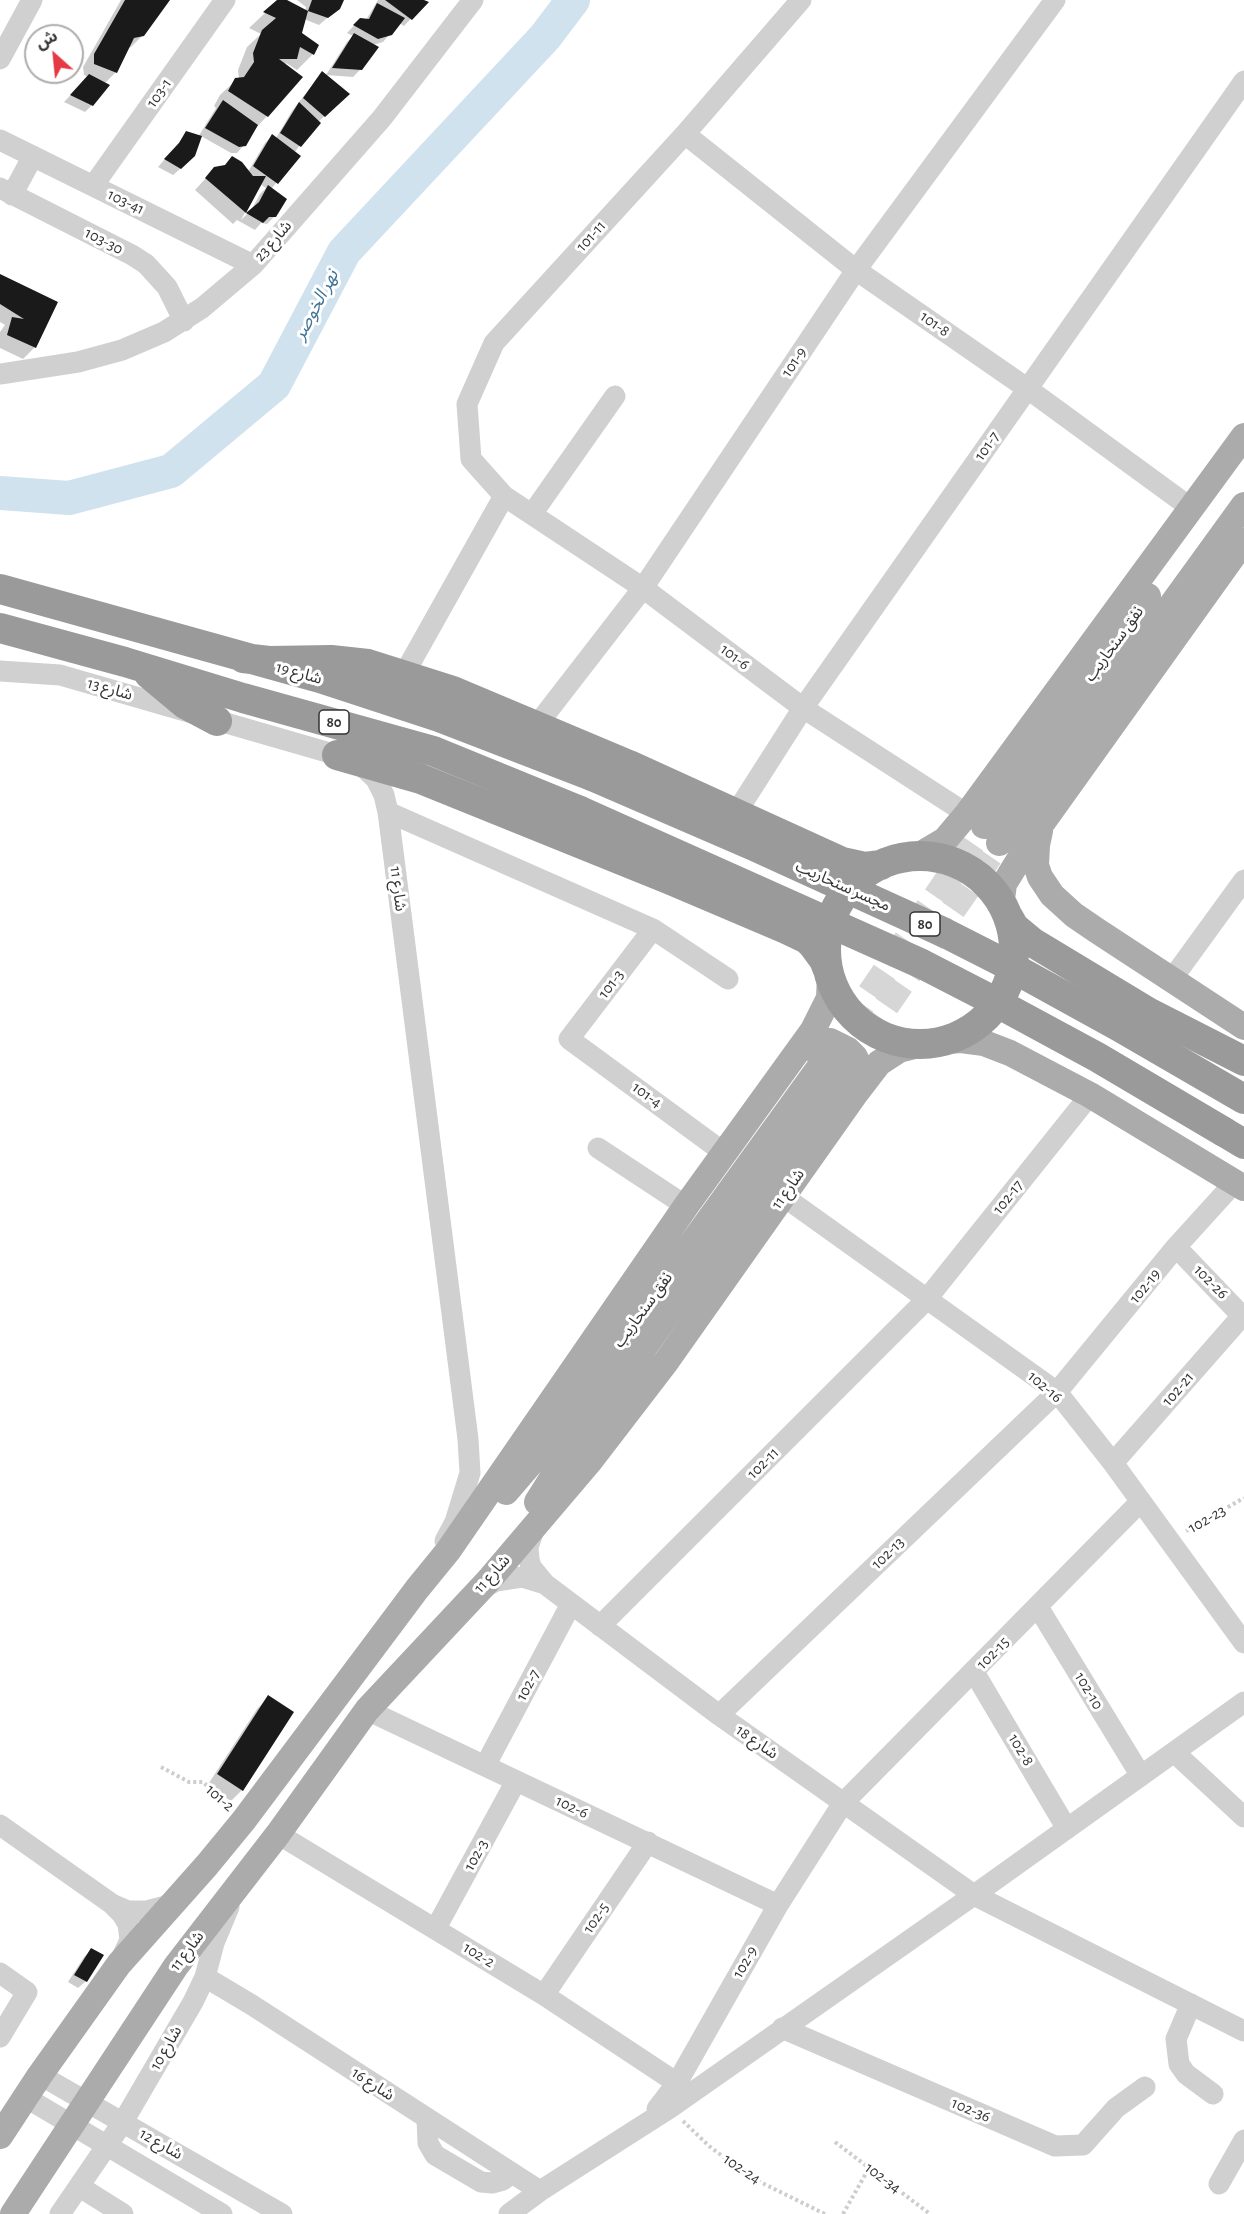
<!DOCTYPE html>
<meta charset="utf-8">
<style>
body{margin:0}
#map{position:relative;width:1244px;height:2214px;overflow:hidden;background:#fff;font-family:"Alegreya Sans","Noto Sans Arabic",sans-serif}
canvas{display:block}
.north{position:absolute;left:24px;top:24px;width:60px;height:60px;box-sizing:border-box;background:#fff;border:2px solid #adadad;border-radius:50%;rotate:333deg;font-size:16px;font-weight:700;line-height:24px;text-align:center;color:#333}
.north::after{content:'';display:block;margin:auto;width:21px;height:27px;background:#e63946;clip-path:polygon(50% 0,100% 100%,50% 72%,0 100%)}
</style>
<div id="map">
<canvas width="1244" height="2214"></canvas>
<div class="north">ش</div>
</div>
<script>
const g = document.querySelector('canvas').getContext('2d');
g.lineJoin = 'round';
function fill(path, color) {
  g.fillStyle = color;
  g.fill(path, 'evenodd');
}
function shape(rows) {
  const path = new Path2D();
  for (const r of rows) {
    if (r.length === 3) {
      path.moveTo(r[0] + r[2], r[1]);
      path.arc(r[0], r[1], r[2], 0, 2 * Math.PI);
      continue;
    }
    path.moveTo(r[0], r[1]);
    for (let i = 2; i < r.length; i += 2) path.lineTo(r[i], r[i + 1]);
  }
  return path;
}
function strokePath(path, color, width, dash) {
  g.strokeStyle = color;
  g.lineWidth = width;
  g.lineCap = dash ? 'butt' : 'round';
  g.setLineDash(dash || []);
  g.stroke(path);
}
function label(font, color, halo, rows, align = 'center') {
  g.font = font + ' "Alegreya Sans","Noto Sans Arabic",sans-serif';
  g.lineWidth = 6;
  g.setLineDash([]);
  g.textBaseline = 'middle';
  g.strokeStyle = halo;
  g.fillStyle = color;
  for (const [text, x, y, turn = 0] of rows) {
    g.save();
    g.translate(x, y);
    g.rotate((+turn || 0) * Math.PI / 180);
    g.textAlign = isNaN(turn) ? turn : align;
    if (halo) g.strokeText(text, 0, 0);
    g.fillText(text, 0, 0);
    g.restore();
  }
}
const shadow = shape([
 [121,0,168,0,143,35,131,47,128,48,116,72,104,84,92,105,85,112,64,102,88,77,84,75,83,67],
 [279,0,284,0,305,11,306,7,297,0,342,0,339,8,319,25,304,19,301,34,317,45,312,55,297,70,286,63,267,116,254,130,244,145,237,153,231,153,201,136,186,164,173,175,158,167,187,133,198,137,216,108,214,106,220,95,236,80,239,79,238,70,247,47,261,34,249,28],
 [378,0,420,0,426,3,404,26,399,23,383,42,373,45,361,69,353,77,326,75,347,42,353,36,347,33,360,19,366,20],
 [322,73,340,102,318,122,294,153,299,157,271,189,275,216,267,224,261,223,255,230,237,220,233,224,195,190,215,168,248,172,265,143,272,136,276,138,292,111],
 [260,184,266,188,260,194,252,209,241,220],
 [0,275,56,302,35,347,23,359,0,348,0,332,5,325,0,322],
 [268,1697,242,1790,231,1801,207,1786,257,1709],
 [92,1950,86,1981,78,1988,68,1982,84,1957]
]);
const river = shape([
 [0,493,69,498,171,471,274,385,344,252,545,37,573,0]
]);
const building = shape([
 [125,0,170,0,144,36,134,38,117,73,94,64,94,54],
 [277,0,287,0,308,11,302,33,319,45,314,55,300,47,297,59,279,59,303,77,268,117,228,91,235,78,244,77,254,62,253,53,262,30,276,18,263,12],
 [312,0,344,0,340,9,328,18,308,11],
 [385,0,424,0,429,2,412,20],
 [377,3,405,18,392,35,378,39,353,25,360,18,369,19],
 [354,33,379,47,362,70,332,68],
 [322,71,350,94,325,117,303,98],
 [89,74,110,85,93,106,70,95],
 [223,100,258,125,246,146,239,147,205,128],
 [299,102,321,123,301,147,280,133],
 [186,131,202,136,195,156,181,169,164,159,179,143],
 [272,134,301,156,278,184,253,166],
 [232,156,242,162,253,176,266,176,246,213,205,178,214,167,225,165],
 [268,185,287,199,276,217,269,217,263,223,246,213,259,202],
 [0,274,58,302,36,348,7,335,12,317,24,319,0,304],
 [268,1695,294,1712,243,1791,217,1774],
 [91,1948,104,1955,87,1982,74,1975]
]);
const majorTunnel = shape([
 [826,1058,984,826],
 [842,1070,999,843]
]);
const path = shape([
 [1186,1531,1244,1498],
 [161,1767,189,1782,203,1782,230,1807],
 [683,2121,709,2146,750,2177,825,2214],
 [835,2142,930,2214],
 [843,2214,869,2168]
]);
const minor = shape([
 [801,0,685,134,494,343,467,404,471,459,504,496,643,588,803,708,967,814],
 [0,59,32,0],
 [685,134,856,270,1028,389,1191,508],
 [0,140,253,265],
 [93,186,225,0],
 [0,188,132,255,146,264,167,287,184,321],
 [12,195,33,156],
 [0,374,78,362,122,350,164,332,202,308,253,265,382,118,473,0],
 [532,514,615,396],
 [0,671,60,675,337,755,361,765,376,779,384,795,388,812,468,1439,470,1473,455,1522,445,1541],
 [403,676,504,496],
 [537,725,643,588,856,270,1055,0],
 [388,812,653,929,728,979],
 [736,813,803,708,1244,81],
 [653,929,569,1039,723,1152],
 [1172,979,1244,880],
 [598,1148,686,1206],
 [783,1196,1057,1392,1113,1463,1244,1643],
 [1176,1247,1244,1318],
 [1113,1463,1242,1316],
 [535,1527,528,1547,529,1559,531,1567,545,1584,719,1715,974,1895,1244,2031],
 [483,1588,496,1581,522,1577,545,1584],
 [1038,1607,1141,1776],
 [600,1626,926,1300,1090,1095],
 [974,1672,1067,1829],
 [367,1710,778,1905],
 [719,1715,1057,1392,1176,1247,1235,1182],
 [1174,1752,1244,1817],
 [485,1766,571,1604],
 [0,1825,112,1904,122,1914,128,1924,130,1940,121,1959],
 [278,1834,544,1995,677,2083],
 [112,1904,128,1911,147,1911,166,1906,176,1900],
 [436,1928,516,1781],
 [0,1973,27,1992,0,2037],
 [205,1977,252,2005,540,2191],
 [544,1995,648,1842],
 [1191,2004,1176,2039,1179,2064,1186,2074,1213,2094],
 [782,2028,1055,2146,1083,2145,1116,2108,1145,2087],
 [40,2075,282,2214],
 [25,2097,222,2214],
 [657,2109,677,2083,778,1905,843,1803,1141,1501],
 [427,2119,428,2143,435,2155,481,2182,492,2183,503,2180,512,2173],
 [1219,2184,1244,2140],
 [80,2187,123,2214],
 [60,2214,123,2122,193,2002,205,1977,214,1943,229,1907],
 [509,2214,540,2191,670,2108,974,1895,1244,1702]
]);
const major = shape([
 [984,826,1148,596],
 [1040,831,1037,845,1036,865,1040,877,1052,895,1074,915,1096,930,1244,1027],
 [999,843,1244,505],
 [912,857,923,853,945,840,967,814,1244,436],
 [1004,907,1002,899,1004,884,1038,829,1244,541],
 [936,1042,961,1040,984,1043,1010,1053,1090,1095,1244,1188],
 [802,1049,821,1041,830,1041,848,1050,855,1057,860,1067,861,1076,856,1093],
 [506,1492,543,1449,826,1058],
 [537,1502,559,1467,842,1070],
 [0,2136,40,2075,119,1964,207,1865,244,1820,417,1589,448,1551,686,1206,813,1030,829,998,830,974],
 [13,2214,176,1966,278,1834,367,1710,488,1581,590,1461,666,1362,856,1093,879,1063,899,1050,927,1043]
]);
const highway = shape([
 [0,589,320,678,439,717,592,776],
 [0,628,125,662,243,698,433,751,580,811],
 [243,658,269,661,331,660,368,664,453,691,629,765,842,862,865,867,881,865],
 [149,674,185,704,217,721],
 [337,755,421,779,671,880,786,929,807,939,813,945,824,960,828,970],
 [920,950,94],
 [1009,918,1014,927,1032,942,1148,1012,1244,1061],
 [1224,1132,1244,1144]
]);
const highwayBridge = shape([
 [592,776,754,846,945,933,1004,963,1120,1027,1244,1099],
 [580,811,922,964,988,998,1097,1057,1224,1132]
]);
const shields = [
 [334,722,30],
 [925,924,30]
];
const shieldNames = [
 ["80",334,722],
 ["80",925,924]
];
const streetNames = [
 ["103-1",159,93,-55],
 ["103-41",126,202,26],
 ["101-11",591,236,-48],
 ["103-30",104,241,27],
 ["شارع 23",273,241,-49],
 ["101-8",935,324,35],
 ["101-9",794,362,-56],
 ["101-7",987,446,-55],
 ["نفق سنحاريب",1114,644,-54],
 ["101-6",735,657,37],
 ["شارع 19",299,673,16],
 ["شارع 13",110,689,16],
 ["مجسر سنحاريب",843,886,24],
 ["شارع 11",398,889,83],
 ["101-3",611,984,-53],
 ["101-4",647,1095,36],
 ["شارع 11",788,1189,-55],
 ["102-17",1008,1197,-51],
 ["102-26",1211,1282,45],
 ["102-19",1145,1286,-51],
 ["نفق سنحاريب",643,1310,-54],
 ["102-16",1045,1387,40],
 ["102-21",1178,1389,-49],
 ["102-11",763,1463,-45],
 ["102-23",1207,1519,-30],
 ["102-13",888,1553,-44],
 ["شارع 11",492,1574,-48],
 ["102-15",993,1653,-45],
 ["102-7",528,1685,-62],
 ["102-10",1089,1691,59],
 ["شارع 18",757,1742,35],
 ["102-8",1021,1750,59],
 ["101-2",220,1798,42],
 ["102-6",572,1807,25],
 ["102-3",476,1855,-61],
 ["102-5",596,1918,-56],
 ["شارع 11",187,1951,-53],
 ["102-2",479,1955,32],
 ["102-9",745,1962,-60],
 ["شارع 10",166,2048,-60],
 ["شارع 16",373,2084,33],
 ["102-36",971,2110,23],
 ["شارع 12",161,2144,30],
 ["102-24",742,2169,34],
 ["102-34",883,2178,37]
];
const waterNames = [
 ["نهر الخوصر",316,305,-62]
];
fill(shadow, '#0003');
strokePath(river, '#cfe2ee', 34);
fill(building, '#1a1a1a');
strokePath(majorTunnel, '#d6d6d6', 26, [26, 13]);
strokePath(path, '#cdcdcd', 4, [3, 3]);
strokePath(minor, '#d0d0d0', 21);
strokePath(major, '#ababab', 26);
strokePath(highway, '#9a9a9a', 30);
strokePath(highwayBridge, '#9a9a9a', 30);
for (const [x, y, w] of shields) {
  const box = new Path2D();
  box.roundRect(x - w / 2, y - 12, w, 24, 4.5);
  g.fillStyle = '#fff';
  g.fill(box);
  strokePath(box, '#333', 1.5);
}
label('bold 15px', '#333', null, shieldNames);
label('16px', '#333', '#fff', streetNames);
label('italic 18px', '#3f7597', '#fff', waterNames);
</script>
